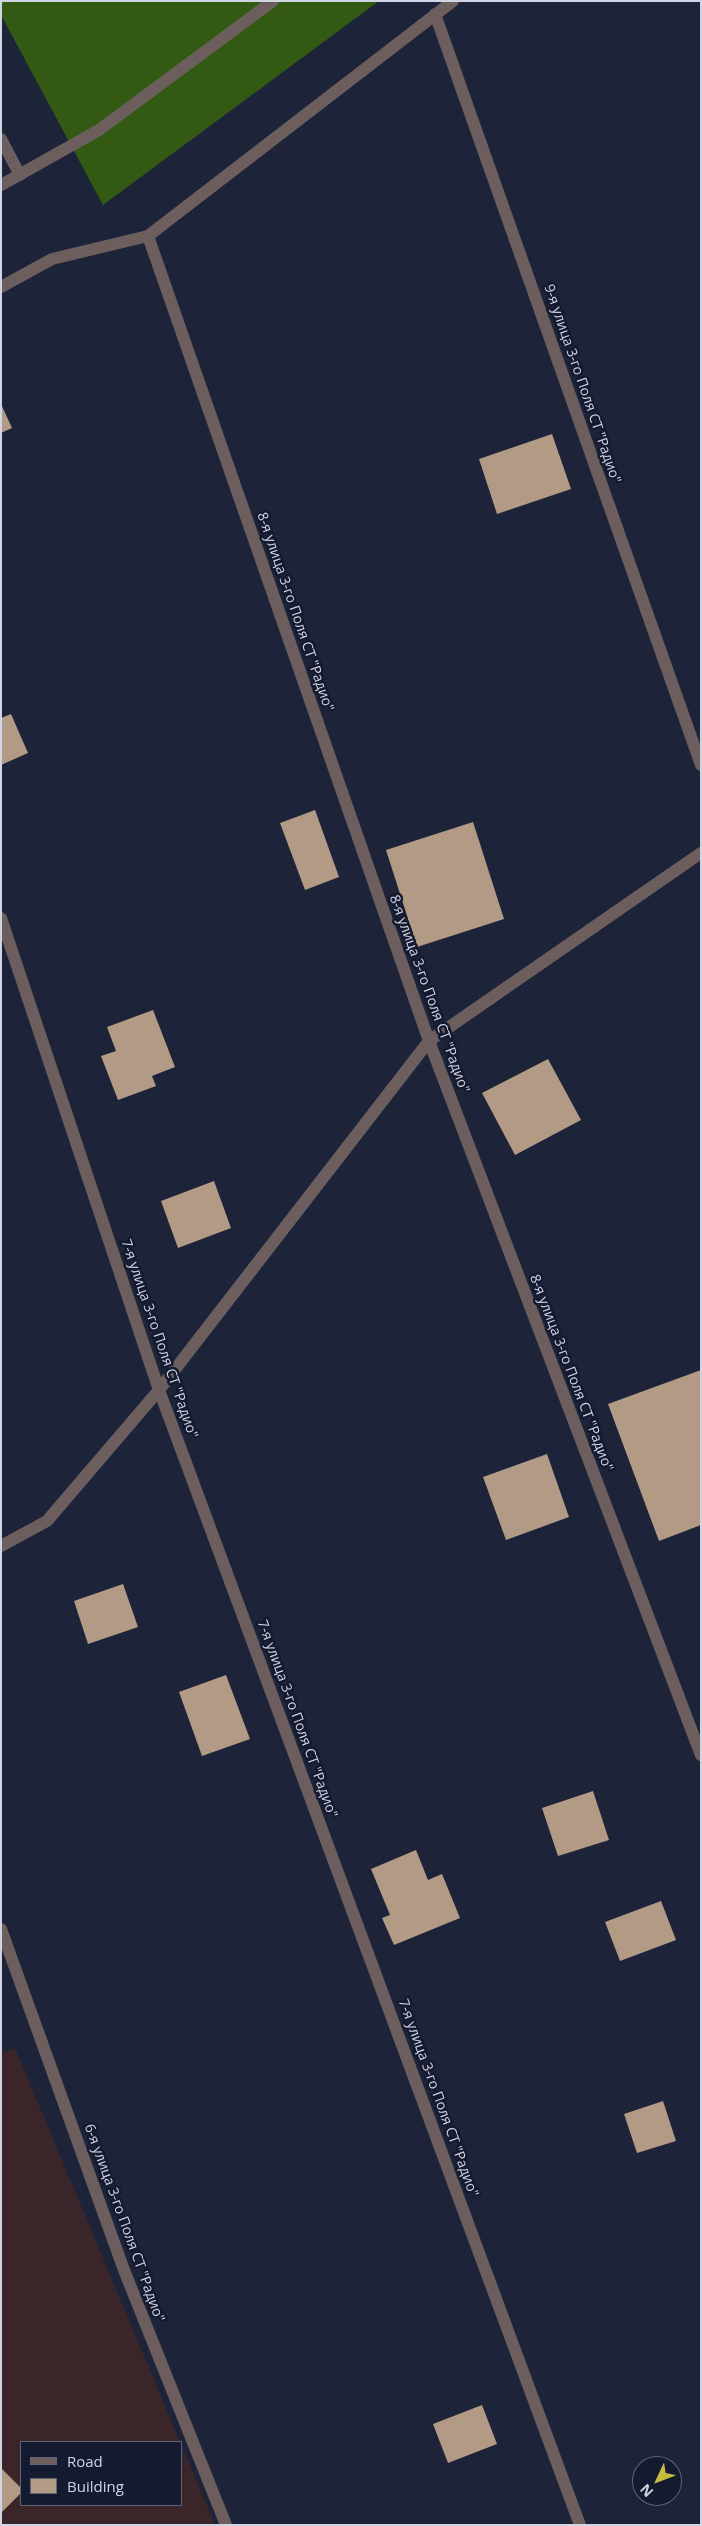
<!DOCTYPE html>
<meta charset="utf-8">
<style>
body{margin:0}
#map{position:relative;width:702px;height:2526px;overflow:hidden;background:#1d243a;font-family:"Open Sans",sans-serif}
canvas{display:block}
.frame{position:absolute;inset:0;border:2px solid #d0d5e3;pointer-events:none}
.legend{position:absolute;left:20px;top:2441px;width:162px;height:65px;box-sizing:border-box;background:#141a2f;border:1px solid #5f6577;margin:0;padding:6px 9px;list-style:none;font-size:15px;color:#d0d5e3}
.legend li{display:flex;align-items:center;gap:10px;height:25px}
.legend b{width:25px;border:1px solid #5f6577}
.north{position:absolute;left:632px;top:2456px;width:50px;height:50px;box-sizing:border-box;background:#141a2f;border:1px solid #5f6577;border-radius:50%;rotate:227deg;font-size:14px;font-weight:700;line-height:20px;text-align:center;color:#d0d5e3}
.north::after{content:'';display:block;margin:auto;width:18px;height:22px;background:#c7bb3b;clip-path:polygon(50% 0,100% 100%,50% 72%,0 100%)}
</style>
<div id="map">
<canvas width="702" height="2526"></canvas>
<div class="frame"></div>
<ul class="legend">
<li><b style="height:6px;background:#6c5e5d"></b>Road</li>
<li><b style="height:14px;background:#b39a85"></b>Building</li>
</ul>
<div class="north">N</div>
</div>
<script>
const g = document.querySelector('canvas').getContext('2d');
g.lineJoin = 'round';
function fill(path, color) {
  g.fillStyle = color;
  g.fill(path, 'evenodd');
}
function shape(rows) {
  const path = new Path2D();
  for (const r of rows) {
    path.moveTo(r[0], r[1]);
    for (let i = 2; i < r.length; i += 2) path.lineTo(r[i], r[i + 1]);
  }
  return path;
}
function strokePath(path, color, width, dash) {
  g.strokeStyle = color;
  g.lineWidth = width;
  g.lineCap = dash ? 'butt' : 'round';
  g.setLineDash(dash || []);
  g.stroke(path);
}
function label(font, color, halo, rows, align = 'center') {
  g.font = font + ' "Open Sans",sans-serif';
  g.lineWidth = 5;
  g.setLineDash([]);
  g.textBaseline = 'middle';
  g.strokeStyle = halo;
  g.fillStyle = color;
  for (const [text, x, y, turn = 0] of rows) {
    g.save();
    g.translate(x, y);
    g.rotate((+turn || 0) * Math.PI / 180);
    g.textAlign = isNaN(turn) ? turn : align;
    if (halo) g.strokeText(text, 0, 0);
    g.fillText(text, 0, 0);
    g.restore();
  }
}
const industrial = shape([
 [15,2048,180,2442,21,2442,21,2505,181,2505,181,2444,215,2525,1,2525,1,2054]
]);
const forest = shape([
 [1,1,379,1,103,205,1,15]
]);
const building = shape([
 [1,404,12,428,1,433],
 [552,434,571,489,497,514,479,459],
 [11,714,28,753,1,765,1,718],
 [315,810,339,877,305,890,280,823],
 [473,822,504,919,417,947,386,850],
 [153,1010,175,1067,152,1076,156,1086,118,1100,101,1056,116,1051,107,1027],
 [548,1059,581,1120,515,1155,482,1093],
 [214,1181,231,1228,178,1248,161,1201],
 [701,1370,701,1525,659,1541,608,1404],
 [547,1454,569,1517,506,1540,483,1477],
 [123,1584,138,1627,88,1644,74,1601],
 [226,1675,250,1739,202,1756,179,1692],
 [593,1791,609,1840,558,1856,542,1808],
 [416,1850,428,1880,442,1874,460,1918,394,1945,382,1918,390,1915,371,1869],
 [661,1901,676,1940,620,1961,605,1922],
 [663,2101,676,2141,637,2153,624,2114],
 [482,2405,497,2444,448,2463,433,2424],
 [1,2468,21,2488,21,2493,1,2513]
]);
const service = shape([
 [1,139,20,175]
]);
const minor = shape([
 [435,14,701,765],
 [1,185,99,130,273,1],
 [148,236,429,1041,701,1755],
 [1,287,52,259,148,236,453,1],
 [1,918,159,1390,580,2525],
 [1,1546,47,1521,159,1390,429,1041,701,853],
 [1,1929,124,2270,226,2525]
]);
const streetNames = [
 ["9-я улица 3-го Поля СТ \"Радио\"",582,384,71],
 ["8-я улица 3-го Поля СТ \"Радио\"",295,612,71],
 ["8-я улица 3-го Поля СТ \"Радио\"",429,994,70],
 ["7-я улица 3-го Поля СТ \"Радио\"",159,1339,71],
 ["8-я улица 3-го Поля СТ \"Радио\"",571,1373,69],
 ["7-я улица 3-го Поля СТ \"Радио\"",297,1719,70],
 ["7-я улица 3-го Поля СТ \"Радио\"",438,2098,70],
 ["6-я улица 3-го Поля СТ \"Радио\"",124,2223,70]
];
fill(industrial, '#3a2628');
fill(forest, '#325a12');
fill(building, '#b39a85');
strokePath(service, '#6c5e5d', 12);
strokePath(minor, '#6c5e5d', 12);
label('14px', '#d0d5e3', '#141a2f', streetNames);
</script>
